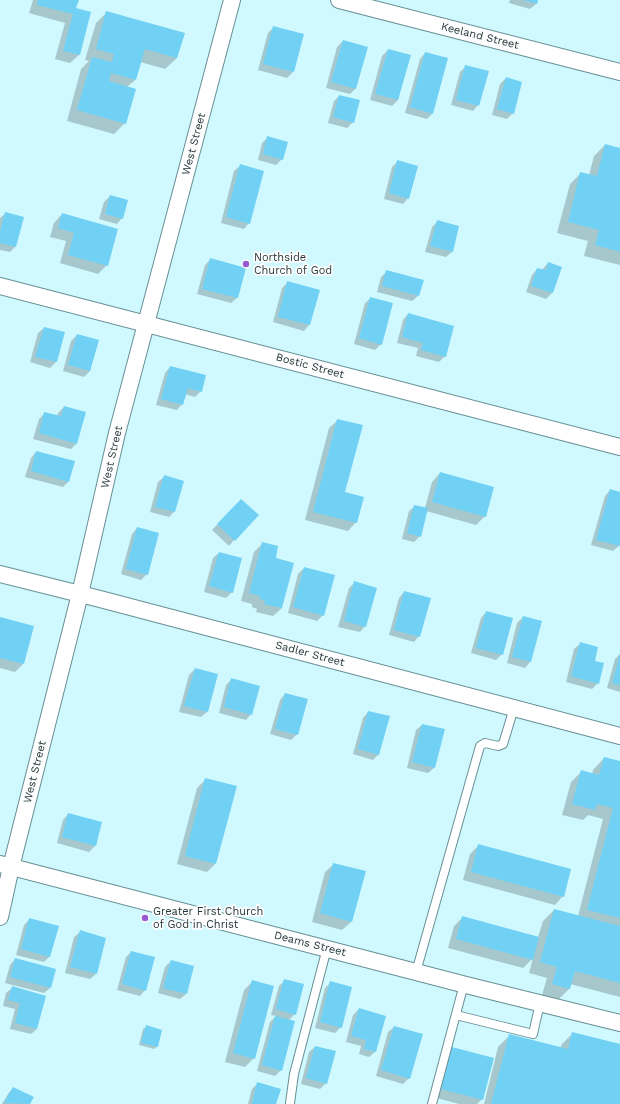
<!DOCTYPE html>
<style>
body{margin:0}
canvas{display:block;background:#cff9ff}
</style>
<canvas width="620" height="1104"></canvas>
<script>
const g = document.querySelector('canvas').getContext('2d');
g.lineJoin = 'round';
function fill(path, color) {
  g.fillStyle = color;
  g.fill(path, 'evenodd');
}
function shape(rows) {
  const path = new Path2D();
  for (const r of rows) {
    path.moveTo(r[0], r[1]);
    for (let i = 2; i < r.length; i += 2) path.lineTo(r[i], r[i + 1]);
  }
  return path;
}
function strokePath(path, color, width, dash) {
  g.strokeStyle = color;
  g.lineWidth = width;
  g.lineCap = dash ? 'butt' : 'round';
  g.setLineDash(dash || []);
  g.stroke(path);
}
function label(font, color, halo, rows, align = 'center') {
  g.font = font + ' "Work Sans",sans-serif';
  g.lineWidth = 3.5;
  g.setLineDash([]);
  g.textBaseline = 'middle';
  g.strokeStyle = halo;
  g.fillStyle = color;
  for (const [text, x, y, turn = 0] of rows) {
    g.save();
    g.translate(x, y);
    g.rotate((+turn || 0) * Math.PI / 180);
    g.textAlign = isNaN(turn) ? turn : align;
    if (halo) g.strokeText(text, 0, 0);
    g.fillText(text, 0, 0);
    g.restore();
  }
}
const shadow = shape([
 [33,0,78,0,75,9,90,13,79,55,70,63,55,59,65,23,29,13],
 [510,0,537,0,536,4,530,9,509,3],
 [107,12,183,33,177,58,165,69,140,62,135,80,127,87,125,123,114,134,67,121,81,69,89,61,85,60,96,23],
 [274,27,303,35,293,72,287,78,258,70,268,33],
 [343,41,356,88,350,94,326,88,337,47],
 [388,50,409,56,398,100,392,106,370,100,382,56],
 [425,53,433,113,427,119,405,113,420,59],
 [466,66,478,105,473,111,451,105,460,72],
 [506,78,513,113,507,119,492,115,500,84],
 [339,96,353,122,347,128,328,123,334,101],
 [268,137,282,159,276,165,258,160,262,143],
 [605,145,620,149,620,265,584,256,588,241,557,233,570,184,581,173,589,175,594,156],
 [398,161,408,198,403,204,384,199,392,167],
 [240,166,249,223,244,229,221,223,234,171],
 [110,196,122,218,117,224,99,219,104,202],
 [6,213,15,247,10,252,0,250,0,218],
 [62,214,107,265,98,274,60,263,66,241,50,237,54,223],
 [438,221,452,252,446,257,425,252,432,227],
 [211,259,245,268,237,298,231,303,197,294,205,265],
 [548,263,560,267,552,293,546,299,526,292,532,275,537,269,542,270],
 [387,271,418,296,412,301,377,292,381,277],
 [288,282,318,290,309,325,304,331,273,322,282,288],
 [371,298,381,344,375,350,354,344,365,303],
 [408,314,445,356,439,362,416,356,418,348,397,343,403,320],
 [44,328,64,333,56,362,50,368,30,362,38,333],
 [77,335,98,341,90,371,84,377,63,371,71,341],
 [170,367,201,391,195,397,185,394,182,404,177,410,156,405,165,373],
 [64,407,77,443,71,449,33,439,39,419,45,413,57,416,58,413],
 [338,420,344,493,356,522,348,531,305,520,329,428],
 [36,452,69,481,63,487,25,477,31,458],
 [440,473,485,516,476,525,426,511,420,536,414,542,402,539,409,511,415,506,425,508,432,482],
 [164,477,174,512,169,517,150,512,158,482],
 [610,490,620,493,620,542,619,546,613,551,591,545,605,496],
 [235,506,234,540,229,546,212,530],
 [137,528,147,574,141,580,121,574,132,534],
 [263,543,274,559,282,608,273,616,256,612,257,609,252,607,252,604,241,601,254,552],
 [219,553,232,592,226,598,204,592,213,558],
 [304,568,323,615,317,621,288,613,298,574],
 [354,583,365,626,360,632,338,627,349,588],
 [404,592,419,636,414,642,389,635,399,598],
 [486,612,502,654,496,660,471,653,481,618],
 [523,617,530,662,525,668,507,663,517,623],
 [0,618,23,664,15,672,0,668],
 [580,644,594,661,598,683,592,689,566,682,574,649],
 [620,654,620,692,607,688,615,659],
 [195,669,207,712,201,717,179,712,189,675],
 [232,679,251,714,246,720,219,713,226,685],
 [285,694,297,734,291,740,270,734,280,700],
 [368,712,379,754,373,760,353,754,363,718],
 [422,725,434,768,428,773,407,768,416,730],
 [604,758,620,762,620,997,570,984,569,989,558,1000,542,995,547,978,529,973,533,958,523,968,448,948,454,926,463,917,538,937,543,921,554,910,578,916,603,819,588,815,583,820,562,815,571,782,582,771,592,774,593,770],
 [206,779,215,864,207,872,177,864,197,788],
 [68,814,101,823,95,846,89,852,57,843,63,820],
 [478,846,563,896,555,905,463,880,470,854],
 [334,864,351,922,342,930,312,922,325,872],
 [29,920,50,956,44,962,16,955,24,925],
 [80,932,105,938,96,974,90,979,65,973,74,937],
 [131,952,145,990,140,996,117,990,126,957],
 [15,959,55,970,50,988,44,993,5,983,10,965],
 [171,961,186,994,180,999,158,993,165,967],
 [285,980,295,1014,289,1020,281,1070,275,1076,257,1071,270,1022,276,1016,271,1015,279,986],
 [253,981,254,1058,245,1067,225,1062,244,990],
 [331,982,341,1027,335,1033,315,1028,325,988],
 [12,988,37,1029,31,1034,10,1029,15,1009,3,1006,6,993],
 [359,1009,375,1052,369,1057,359,1054,361,1046,346,1042,353,1015],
 [146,1027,157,1047,154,1049,139,1045,143,1029],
 [394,1027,409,1078,403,1084,376,1076,388,1032],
 [573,1033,620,1045,620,1104,484,1104,498,1047,509,1036,560,1048,562,1044],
 [315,1047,326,1083,320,1089,301,1084,309,1052],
 [452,1048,482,1099,477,1104,459,1104,433,1097,444,1056],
 [258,1083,275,1104,248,1104,252,1089],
 [13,1088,32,1098,29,1104,2,1104,8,1094]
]);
const building = shape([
 [38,0,79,0,76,8,91,12,80,55,63,51,73,14,37,5],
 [524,0,538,0,537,4],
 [106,11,185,33,177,58,145,49,136,80,111,73,109,81,136,89,126,124,77,110,92,57,112,62,114,54,96,49],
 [273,26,304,34,294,72,263,64],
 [343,40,368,47,356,89,331,82],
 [388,49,411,55,398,100,375,94],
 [425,52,448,58,433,114,410,107],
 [465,65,489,71,479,106,456,100],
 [506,77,522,82,514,114,497,109],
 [339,95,360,100,354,123,333,117],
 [267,136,288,142,283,160,263,154],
 [605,144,620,148,620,252,595,245,599,230,568,222,580,172,597,176],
 [397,160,418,166,409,199,389,193],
 [240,164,264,171,250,224,226,217],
 [110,195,128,200,123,219,105,214],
 [5,212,24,217,16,247,0,243,0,232],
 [62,213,118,229,108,266,68,255,74,233,58,228],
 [437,220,459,226,453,252,430,246],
 [210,258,246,268,238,298,202,289],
 [548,262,562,267,553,293,531,286,537,268,546,270],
 [386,270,424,280,419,296,382,286],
 [287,281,320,290,310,325,278,317],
 [370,297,393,303,382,345,359,338],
 [408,313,454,326,446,357,421,350,423,343,402,337],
 [44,327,65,332,57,362,35,357],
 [77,334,99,340,90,371,68,365],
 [170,366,206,375,202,392,188,388,183,405,161,399],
 [64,406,86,412,77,444,39,433,44,412,61,416],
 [337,419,363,425,345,492,364,497,357,523,313,512],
 [36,451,75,461,69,482,31,471],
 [440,472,494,487,486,517,432,502],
 [164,475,184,481,175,512,155,507],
 [610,489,620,492,620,546,596,540],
 [241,499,259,515,235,541,217,524],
 [414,505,428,508,421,537,407,533],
 [137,527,159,533,148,575,126,569],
 [262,542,278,546,276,558,294,563,282,608,264,604,265,600,260,599,260,596,249,593],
 [219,552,242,558,233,593,209,586],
 [304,567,335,575,324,616,293,607],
 [354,581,377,588,366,627,344,621],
 [404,591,431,598,420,637,394,630],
 [486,611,513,618,503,655,476,648],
 [523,616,542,621,531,662,512,657],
 [0,617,34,626,24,664,0,658],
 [580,642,598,647,595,661,604,663,599,684,571,676],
 [620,654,620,685,612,683],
 [195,668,218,674,208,712,184,706],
 [231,678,260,686,252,715,224,707],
 [285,693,308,699,298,735,275,729],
 [368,711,390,716,379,755,358,749],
 [422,724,445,729,435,768,412,762],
 [604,757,620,761,620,918,587,910,613,808,597,804,595,810,572,804,581,770,599,775],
 [205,778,237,786,216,864,185,856],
 [68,813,102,822,96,846,62,837],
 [478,844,571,869,564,897,471,872],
 [333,863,366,871,352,922,320,913],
 [554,909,620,926,620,983,575,971,570,989,552,984,557,967,540,962],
 [462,916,539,937,533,960,456,939],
 [29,918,59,926,50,957,21,949],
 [80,930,106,938,97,974,70,967],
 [131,951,155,957,146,991,122,984],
 [15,958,56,969,51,988,10,977],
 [171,960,194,966,187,994,163,988],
 [284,979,304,984,296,1015,276,1009],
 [252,980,274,986,255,1059,233,1053],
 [330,981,352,987,342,1028,320,1022],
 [12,986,46,996,37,1029,15,1023,20,1003,8,1000],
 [359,1008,386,1016,376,1052,364,1049,366,1040,351,1036],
 [275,1016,295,1021,282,1071,262,1065],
 [146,1025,162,1030,158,1047,141,1043],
 [394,1026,423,1034,410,1079,381,1070],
 [572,1032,620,1044,620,1104,491,1104,509,1034,568,1049],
 [315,1046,336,1051,327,1084,306,1078],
 [452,1047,494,1058,483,1100,441,1089],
 [257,1082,281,1089,276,1104,252,1104],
 [13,1087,34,1097,30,1104,4,1103]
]);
const service = shape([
 [416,972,480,746,485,743,498,746,503,744,514,708],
 [456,1015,533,1034,540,1003],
 [290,1103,294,1074,327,948],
 [432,1104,464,984]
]);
const minor = shape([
 [339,0,620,72],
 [0,286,620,447],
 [0,574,100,599,620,736],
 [0,864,466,985,620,1023],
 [0,917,11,867,80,594,117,433,232,0]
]);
const markers = [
 [246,264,4,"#965bd2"],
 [145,918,4,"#965bd2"]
];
const streetNames = [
 ["Keeland Street",480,36,14],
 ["West Street",194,144,-75],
 ["Bostic Street",310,366,15],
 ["West Street",112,457,-77],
 ["Sadler Street",310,654,15],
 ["West Street",35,772,-76],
 ["Deams Street",310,944,14]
];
const poiNames = [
 ["Northside",254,258],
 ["Church of God",254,271],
 ["Greater First Church",153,912],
 ["of God in Christ",153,925]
];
fill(shadow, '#0003');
fill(building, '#71d1f5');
strokePath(service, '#678f94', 10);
strokePath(minor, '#678f94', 18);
strokePath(service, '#fff', 8);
strokePath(minor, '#fff', 16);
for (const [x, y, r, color] of markers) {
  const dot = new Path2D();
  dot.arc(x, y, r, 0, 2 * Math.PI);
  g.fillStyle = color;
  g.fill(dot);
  strokePath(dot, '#fdfdfd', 1.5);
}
label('11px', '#27383a', '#fdfdfd', streetNames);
label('11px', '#27383a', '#fdfdfd', poiNames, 'left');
</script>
